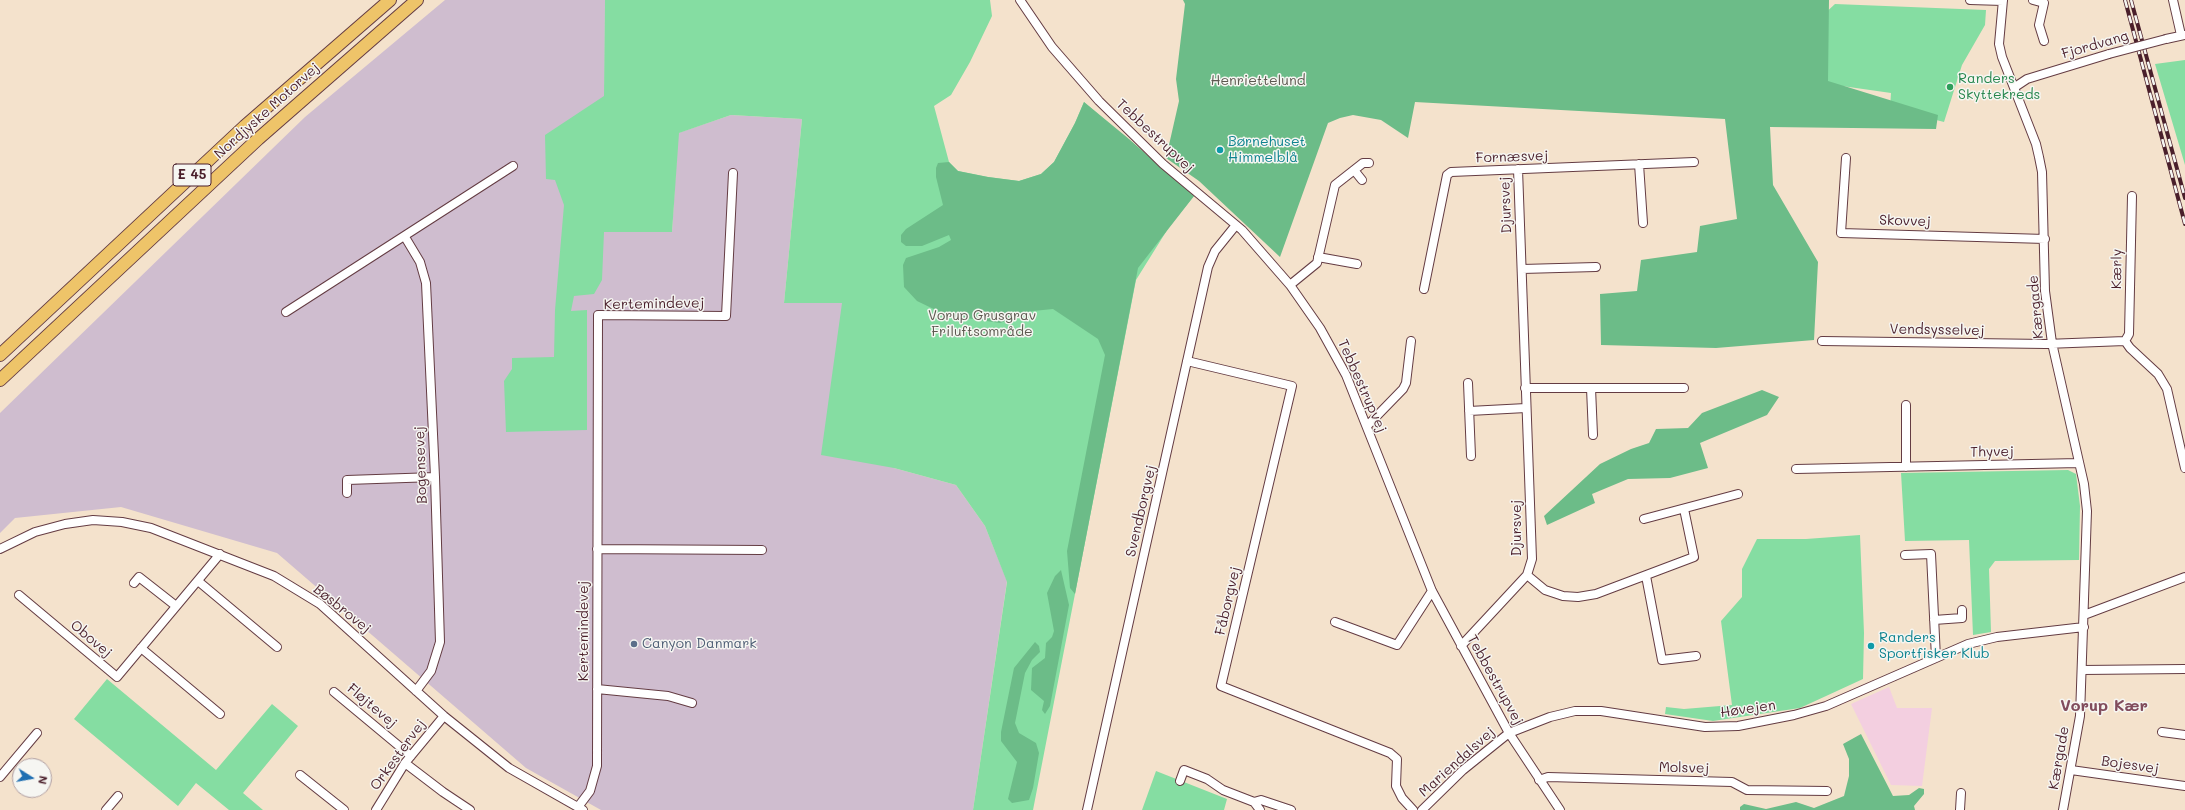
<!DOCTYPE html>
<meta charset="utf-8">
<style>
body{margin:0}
#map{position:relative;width:2185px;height:810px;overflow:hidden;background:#f4e2cc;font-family:Mali,sans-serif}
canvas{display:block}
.north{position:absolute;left:12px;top:758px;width:40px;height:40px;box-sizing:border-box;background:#f6f6f2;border:1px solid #b1a0a2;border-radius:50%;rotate:101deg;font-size:11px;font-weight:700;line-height:16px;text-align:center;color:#4a1f2b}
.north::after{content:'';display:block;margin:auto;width:14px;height:18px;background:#1f6fb2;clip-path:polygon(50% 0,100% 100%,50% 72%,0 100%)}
</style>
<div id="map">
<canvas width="2185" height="810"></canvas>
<div class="north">N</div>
</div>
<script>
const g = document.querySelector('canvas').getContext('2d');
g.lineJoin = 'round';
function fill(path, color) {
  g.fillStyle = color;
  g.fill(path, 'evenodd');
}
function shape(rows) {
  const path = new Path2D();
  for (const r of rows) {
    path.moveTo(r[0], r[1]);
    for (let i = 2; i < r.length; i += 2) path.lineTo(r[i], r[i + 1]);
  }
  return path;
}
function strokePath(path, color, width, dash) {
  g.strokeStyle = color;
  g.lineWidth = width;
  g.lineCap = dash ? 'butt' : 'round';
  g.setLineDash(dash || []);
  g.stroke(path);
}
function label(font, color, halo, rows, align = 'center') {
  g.font = font + ' Mali,sans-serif';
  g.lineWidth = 3;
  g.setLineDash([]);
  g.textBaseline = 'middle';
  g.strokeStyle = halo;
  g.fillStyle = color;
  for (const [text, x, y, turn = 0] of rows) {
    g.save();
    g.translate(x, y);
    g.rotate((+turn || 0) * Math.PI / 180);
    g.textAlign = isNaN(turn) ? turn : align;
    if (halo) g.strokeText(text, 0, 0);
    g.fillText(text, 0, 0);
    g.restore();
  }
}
const built = shape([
 [1889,687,1897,708,1932,708,1922,786,1891,785,1851,704]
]);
const industrial = shape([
 [445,0,605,0,604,232,672,232,678,133,731,115,802,119,784,303,842,302,894,468,956,485,985,526,1007,581,973,810,601,810,526,768,277,553,121,507,15,518,0,533,0,413,305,117]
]);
const green = shape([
 [605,0,990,0,992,16,970,62,951,95,934,106,949,162,958,171,988,177,1019,181,1041,174,1054,162,1075,123,1084,102,1194,196,1169,227,1136,280,1033,810,973,810,1007,582,985,526,956,485,894,468,821,455,842,303,784,303,802,119,731,115,679,133,672,232,604,232,602,280,594,294,574,296,571,311,587,310,587,430,506,432,504,381,512,369,512,358,554,357,555,310,564,205,555,180,546,179,545,135,604,96],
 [1835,4,1986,10,1985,25,1962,65,1944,122,1890,108,1891,93,1828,84,1821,17],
 [2185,60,2185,165,2155,64],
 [2068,470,2076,474,2080,506,2079,560,1995,561,1989,569,1991,632,1973,635,1969,540,1905,541,1901,473],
 [1860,535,1864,633,1863,679,1800,708,1713,721,1665,714,1666,707,1684,709,1732,705,1721,621,1742,597,1742,569,1757,539,1806,539],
 [107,679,216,770,272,704,298,726,243,793,263,810,229,810,196,783,178,806,74,719],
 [1156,771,1227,799,1224,810,1142,810]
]);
const forest = shape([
 [1183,0,1829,0,1828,81,1938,115,1936,129,1770,127,1773,185,1818,262,1814,340,1716,348,1601,345,1600,294,1637,291,1641,260,1697,252,1700,226,1737,219,1725,119,1415,102,1408,138,1381,120,1353,115,1340,118,1328,123,1280,257,1199,181,1166,158,1179,101,1176,79,1185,4],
 [1084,102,1129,139,1194,196,1138,268,1075,594,1070,588,1067,551,1105,355,1098,339,1053,309,1033,311,1000,323,946,315,917,301,904,287,903,265,906,258,939,247,951,240,949,235,922,246,906,246,901,242,901,235,906,229,943,205,936,177,936,168,938,163,949,162,958,171,988,177,1019,181,1041,174,1054,162,1075,123],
 [1762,390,1779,397,1767,415,1700,443,1708,468,1670,478,1628,479,1592,494,1595,503,1547,525,1544,516,1600,464,1631,449,1649,443,1656,429,1688,428,1702,413],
 [1061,570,1069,605,1050,706,1045,714,1042,710,1044,701,1031,690,1032,668,1045,658,1046,643,1052,637,1054,631,1047,593,1055,576],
 [1035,642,1039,646,1040,652,1032,660,1025,673,1015,723,1019,733,1036,743,1039,753,1033,788,1029,800,1012,803,1008,799,1017,762,1001,741,1001,732,1014,668],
 [1861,734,1893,796,1909,795,1919,788,1924,789,1924,794,1914,806,1915,810,1740,810,1740,807,1744,804,1766,809,1796,802,1814,808,1844,796,1849,776,1849,759,1843,744]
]);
const minor = shape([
 [1020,0,1052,47,1099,101,1163,164,1242,230,1290,285,1320,328,1346,375,1432,591,1509,733,1560,810],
 [1970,0,2003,1],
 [2003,0,1999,44,2002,57,2036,144,2039,157,2042,172,2045,291,2052,343,2084,484,2087,511,2080,716,2063,810],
 [2033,0,2044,3,2039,25,2044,41],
 [2173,0,2181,35],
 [2166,39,2185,35],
 [2015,87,2027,79,2109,54],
 [1846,158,1841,233,2045,239],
 [1639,164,1643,223],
 [1354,170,1362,180],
 [405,237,420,262,426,283,435,477,440,642,431,671,416,691],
 [1318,257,1357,264],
 [1522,269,1596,267],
 [1290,285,1317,263,1335,185,1363,163,1369,163],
 [1424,289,1447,175,1451,172,1694,162],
 [286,312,513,166],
 [1822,341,2046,344,2125,341,2130,348,2158,374,2167,389,2185,468],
 [2125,341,2129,334,2132,196],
 [1187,361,1292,386,1221,686,1390,753,1397,759,1396,786,1402,798,1413,810],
 [1468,383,1471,456],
 [1525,388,1684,388],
 [1591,388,1593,435],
 [1906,405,1906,467],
 [1469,411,1526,408],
 [1367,426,1403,389,1406,383,1411,341],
 [1796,469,2079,463],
 [347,493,347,480,435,477],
 [1644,519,1738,494],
 [0,549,35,532,65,524,93,520,122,522,151,528,274,576,320,604,444,716,509,768,583,810],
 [597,549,762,550],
 [1905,555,1931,554,1936,658],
 [1527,575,1545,590,1563,596,1578,597,1596,594,1694,557,1684,509],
 [1646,576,1662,660,1696,656],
 [198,581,277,647],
 [134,583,139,577,176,606],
 [19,595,117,677,220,554],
 [2084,615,2185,577],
 [1934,620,1962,618,1962,610],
 [1335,622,1397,645,1432,591],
 [1461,646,1527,575,1532,559,1518,169],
 [141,648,220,714],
 [2082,670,2185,669],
 [597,689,668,696,692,703],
 [334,692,411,756],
 [2162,732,2185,735],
 [405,763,443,792,470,810],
 [2071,770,2185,786],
 [300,775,344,810],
 [0,777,37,733],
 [1539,780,1548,777,1732,782,1747,790,1827,791],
 [1180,781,1184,770,1207,779,1223,790,1254,802,1260,810],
 [1254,802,1261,800,1291,810],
 [578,807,590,791,597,766,598,315,726,316,733,173],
 [106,810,118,796],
 [376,810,405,763,444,716],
 [1087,810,1208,267,1215,251,1236,225],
 [1422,810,1463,770,1509,733,1550,717,1575,711,1601,711,1705,727,1738,726,1794,715,1826,706,1968,644,1997,637,2084,627],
 [1960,810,1961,793]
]);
const highway = shape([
 [0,355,245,126,390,0],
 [0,380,258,139,417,0]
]);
const rail = shape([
 [2125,0,2185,224],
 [2131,0,2185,198]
]);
const minorBridge = shape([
 [2109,54,2166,39]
]);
const markers = [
 [1950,87,4,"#2e9e5b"],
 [1220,150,4,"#0f9aa8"],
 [634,644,4,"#5c6f8a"],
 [1871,646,4,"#0f9aa8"]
];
const shields = [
 [192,175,38]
];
const shieldNames = [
 ["E 45",192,175]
];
const streetNames = [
 ["Fjordvang",2095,45,-16],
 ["Nordjyske Motorvej",267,111,-42],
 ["Tebbestrupvej",1155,136,43],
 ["Fornæsvej",1512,157,-2],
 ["Djursvej",1506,205,-92],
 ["Skovvej",1905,221,2],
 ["Kærly",2117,269,-89],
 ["Kertemindevej",654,304,-1],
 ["Kærgade",2036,307,-95],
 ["Vendsysselvej",1937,330,1],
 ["Tebbestrupvej",1362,386,66],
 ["Thyvej",1992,452,-1],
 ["Bogensevej",421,465,-92],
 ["Svendborgvej",1141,511,-77],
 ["Djursvej",1517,528,-90],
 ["Fåborgvej",1228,601,-77],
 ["Bøsbrovej",342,609,39],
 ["Kertemindevej",584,631,-90],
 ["Obovej",91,639,40],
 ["Tebbestrupvej",1495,680,61],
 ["Fløjtevej",372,706,40],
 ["Høvejen",1748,709,-8],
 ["Orkestervej",398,755,-54],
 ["Kærgade",2059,758,-80],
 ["Mariendalsvej",1457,762,-42],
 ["Bojesvej",2130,765,8],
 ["Molsvej",1684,768,1]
];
const leisureNames = [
 ["Randers",1958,79],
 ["Skyttekreds",1958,95]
];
const parkNames = [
 ["Henriettelund",1258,81],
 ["Vorup Grusgrav",982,316],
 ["Friluftsområde",982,332]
];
const cultureNames = [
 ["Børnehuset",1228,142],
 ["Himmelblå",1228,158],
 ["Randers",1879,638],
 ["Sportfisker Klub",1879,654]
];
const serviceNames = [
 ["Canyon Danmark",642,644]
];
const quarterNames = [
 ["Vorup Kær",2104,706]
];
fill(built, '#f3cfe0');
fill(industrial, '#cfbdcf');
fill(green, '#85dda2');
fill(forest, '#6cbc88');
strokePath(minor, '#643c43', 10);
strokePath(highway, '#643c43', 14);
strokePath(minor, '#fff', 8);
strokePath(highway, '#eec469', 12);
strokePath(rail, '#4a1f2b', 4);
strokePath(rail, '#f6f6f2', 2.5, [8]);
strokePath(minorBridge, '#643c43', 10, []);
strokePath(minorBridge, '#fff', 8);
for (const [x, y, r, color] of markers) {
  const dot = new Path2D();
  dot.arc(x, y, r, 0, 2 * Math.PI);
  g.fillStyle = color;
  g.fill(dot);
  strokePath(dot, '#f6f6f2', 1.5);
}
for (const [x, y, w] of shields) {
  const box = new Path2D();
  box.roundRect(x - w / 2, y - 11, w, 22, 3);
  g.fillStyle = '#f6f6f2';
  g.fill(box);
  strokePath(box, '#4a1f2b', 1);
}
label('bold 13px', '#4a1f2b', null, shieldNames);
label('14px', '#4a1f2b', '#f6f6f2', streetNames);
label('14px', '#27864d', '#f6f6f2', leisureNames, 'left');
label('14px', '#5c584f', '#f6f6f2', parkNames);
label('14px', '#0d838f', '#f6f6f2', cultureNames, 'left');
label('14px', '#4e5e75', '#f6f6f2', serviceNames, 'left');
label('bold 16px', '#814c5c', '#f6f6f2', quarterNames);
</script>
